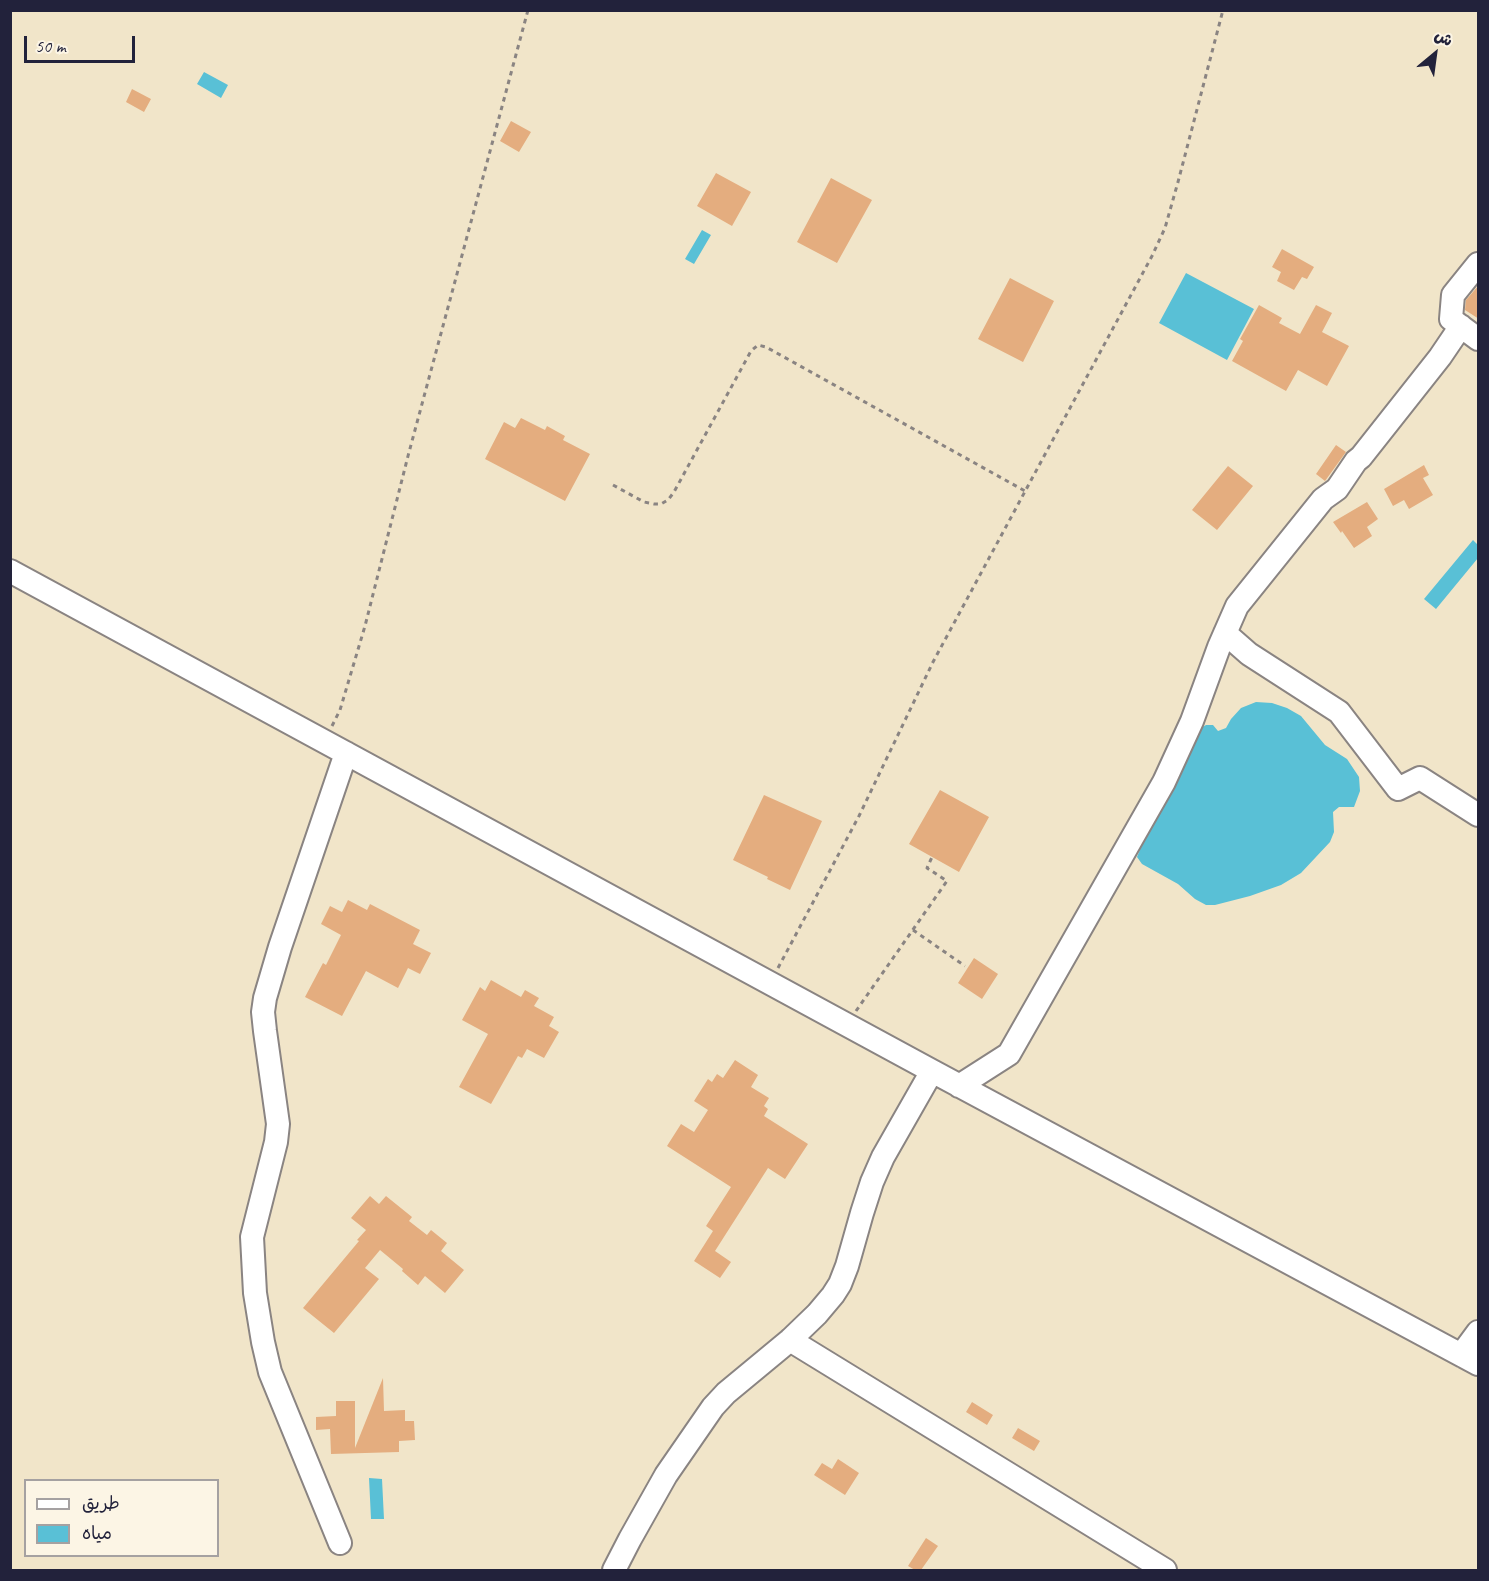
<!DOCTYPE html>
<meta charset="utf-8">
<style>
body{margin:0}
#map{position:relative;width:1489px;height:1581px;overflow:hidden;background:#f1e5c9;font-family:Caveat,"Playpen Sans Arabic",sans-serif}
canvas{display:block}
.frame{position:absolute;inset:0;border:12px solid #22223b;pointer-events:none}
.legend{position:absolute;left:24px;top:1479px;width:195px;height:78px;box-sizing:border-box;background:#fcf5e5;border:2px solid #a5a1a1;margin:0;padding:8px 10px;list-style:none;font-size:18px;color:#22223b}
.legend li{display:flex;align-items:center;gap:12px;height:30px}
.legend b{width:30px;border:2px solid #a5a1a1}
.north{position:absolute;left:1405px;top:24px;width:60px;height:60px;-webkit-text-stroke:4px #fcf5e5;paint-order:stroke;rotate:29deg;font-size:16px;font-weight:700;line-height:24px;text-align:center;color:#22223b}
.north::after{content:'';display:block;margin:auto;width:21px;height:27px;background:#22223b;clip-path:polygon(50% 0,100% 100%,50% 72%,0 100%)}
.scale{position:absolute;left:24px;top:36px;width:111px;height:27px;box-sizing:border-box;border:3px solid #22223b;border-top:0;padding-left:8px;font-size:18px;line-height:21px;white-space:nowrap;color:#22223b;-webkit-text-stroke:4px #fcf5e5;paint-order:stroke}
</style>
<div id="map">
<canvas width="1489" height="1581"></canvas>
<div class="frame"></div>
<ul class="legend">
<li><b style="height:8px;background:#fff"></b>طريق</li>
<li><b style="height:16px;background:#59c0d6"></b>مياه</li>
</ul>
<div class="north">ش</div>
<div class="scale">50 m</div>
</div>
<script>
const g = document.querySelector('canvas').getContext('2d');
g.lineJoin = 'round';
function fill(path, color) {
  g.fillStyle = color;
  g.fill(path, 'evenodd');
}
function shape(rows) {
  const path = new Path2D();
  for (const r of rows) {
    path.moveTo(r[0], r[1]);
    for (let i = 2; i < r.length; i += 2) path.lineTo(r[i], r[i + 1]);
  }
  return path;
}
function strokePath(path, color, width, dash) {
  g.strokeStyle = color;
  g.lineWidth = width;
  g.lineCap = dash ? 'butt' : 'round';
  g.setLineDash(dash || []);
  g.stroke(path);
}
const water = shape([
 [204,72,228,85,221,98,197,84],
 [702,230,711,235,694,264,685,259],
 [1186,273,1254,309,1227,360,1159,323],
 [1473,540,1478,545,1478,558,1436,609,1424,599],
 [1256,702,1272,703,1287,708,1301,716,1325,745,1347,759,1359,777,1360,791,1354,807,1339,807,1333,812,1334,832,1330,842,1301,873,1281,885,1250,896,1215,905,1206,905,1195,899,1178,884,1142,864,1137,857,1141,847,1171,794,1201,728,1206,725,1213,725,1218,731,1226,728,1231,719,1241,708],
 [369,1478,382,1479,384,1519,371,1519]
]);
const building = shape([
 [132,89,151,99,144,112,126,102],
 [511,121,531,132,519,152,500,141],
 [716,173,751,192,732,226,697,206],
 [831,178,872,200,837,263,797,242],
 [1282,249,1314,267,1307,279,1302,277,1294,290,1277,281,1281,272,1272,267],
 [1010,278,1054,301,1023,362,978,339],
 [1479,285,1479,319,1465,310,1466,300],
 [1259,305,1282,318,1279,323,1300,334,1316,305,1332,313,1322,332,1349,346,1327,386,1298,370,1286,391,1232,361,1243,341,1240,339],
 [521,418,545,430,547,426,565,436,563,440,590,454,565,501,485,459,504,422,515,428],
 [1336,445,1346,452,1325,481,1316,474],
 [1424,465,1429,475,1423,478,1433,495,1409,509,1404,500,1393,506,1384,489],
 [1228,466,1253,486,1217,530,1192,510],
 [1367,502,1378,519,1367,527,1372,536,1354,548,1342,531,1341,533,1333,522],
 [940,790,989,817,959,872,909,844],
 [764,795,822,821,790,890,767,879,768,877,733,860],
 [348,900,367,910,370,904,420,930,413,944,431,953,420,974,408,968,398,988,366,971,342,1016,305,997,323,963,326,965,341,935,321,924,330,906,342,912],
 [974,958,998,974,982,999,958,983],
 [491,980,521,997,525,990,539,998,534,1006,554,1017,549,1026,559,1032,544,1058,527,1049,522,1058,518,1056,491,1104,459,1087,488,1034,462,1020,480,987,485,991],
 [735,1060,758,1075,751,1087,769,1098,764,1106,768,1109,764,1116,808,1144,785,1179,768,1168,715,1251,731,1262,720,1278,694,1261,713,1231,706,1226,731,1187,667,1146,681,1124,694,1132,708,1110,694,1101,708,1079,712,1082,717,1074,723,1078],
 [370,1196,379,1204,386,1196,412,1217,409,1221,427,1235,431,1230,447,1243,441,1251,464,1270,445,1293,425,1276,418,1285,402,1271,403,1269,380,1250,365,1268,379,1279,334,1333,303,1308,359,1241,357,1240,366,1230,351,1218],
 [383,1378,384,1411,405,1410,405,1421,414,1421,415,1440,399,1441,399,1452,331,1454,330,1429,316,1430,316,1417,336,1416,336,1401,355,1401,355,1448],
 [972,1402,993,1415,987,1425,966,1412],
 [1018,1428,1040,1441,1034,1451,1012,1438],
 [838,1459,859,1473,845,1495,814,1475,822,1463,832,1469],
 [926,1538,938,1546,921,1570,915,1570,908,1566]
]);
const path = shape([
 [613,485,644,502,654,504,661,504,668,500,674,492,751,351,758,345,766,347,1025,491],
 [332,726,340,710,365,626,408,456,528,10],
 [913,930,965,966],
 [778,968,859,816,933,662,1152,256,1165,228,1178,182,1223,10],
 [856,1011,947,881,927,868,932,857]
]);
const minor = shape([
 [1478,264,1453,295,1451,319,1478,339],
 [10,571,932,1071,1478,1364],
 [1225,633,1249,654,1339,712,1398,789,1420,778,1478,815],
 [959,1086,1009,1054,1164,782,1192,721,1219,647,1237,606,1323,499,1337,489,1356,461,1361,457,1440,357,1461,326],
 [790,1340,1165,1570],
 [1461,1355,1478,1332],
 [340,1543,270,1372,263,1342,255,1293,252,1237,276,1142,278,1124,265,1031,263,1012,265,998,280,947,346,753],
 [614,1570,630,1539,666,1475,713,1407,726,1393,790,1340,817,1314,833,1295,840,1284,847,1266,862,1213,872,1182,883,1157,932,1071]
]);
fill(water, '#59c0d6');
fill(building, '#e4ad7f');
strokePath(minor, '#8a8482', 26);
strokePath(path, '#8a8482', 3, [4.5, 4.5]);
strokePath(minor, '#fff', 22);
</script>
